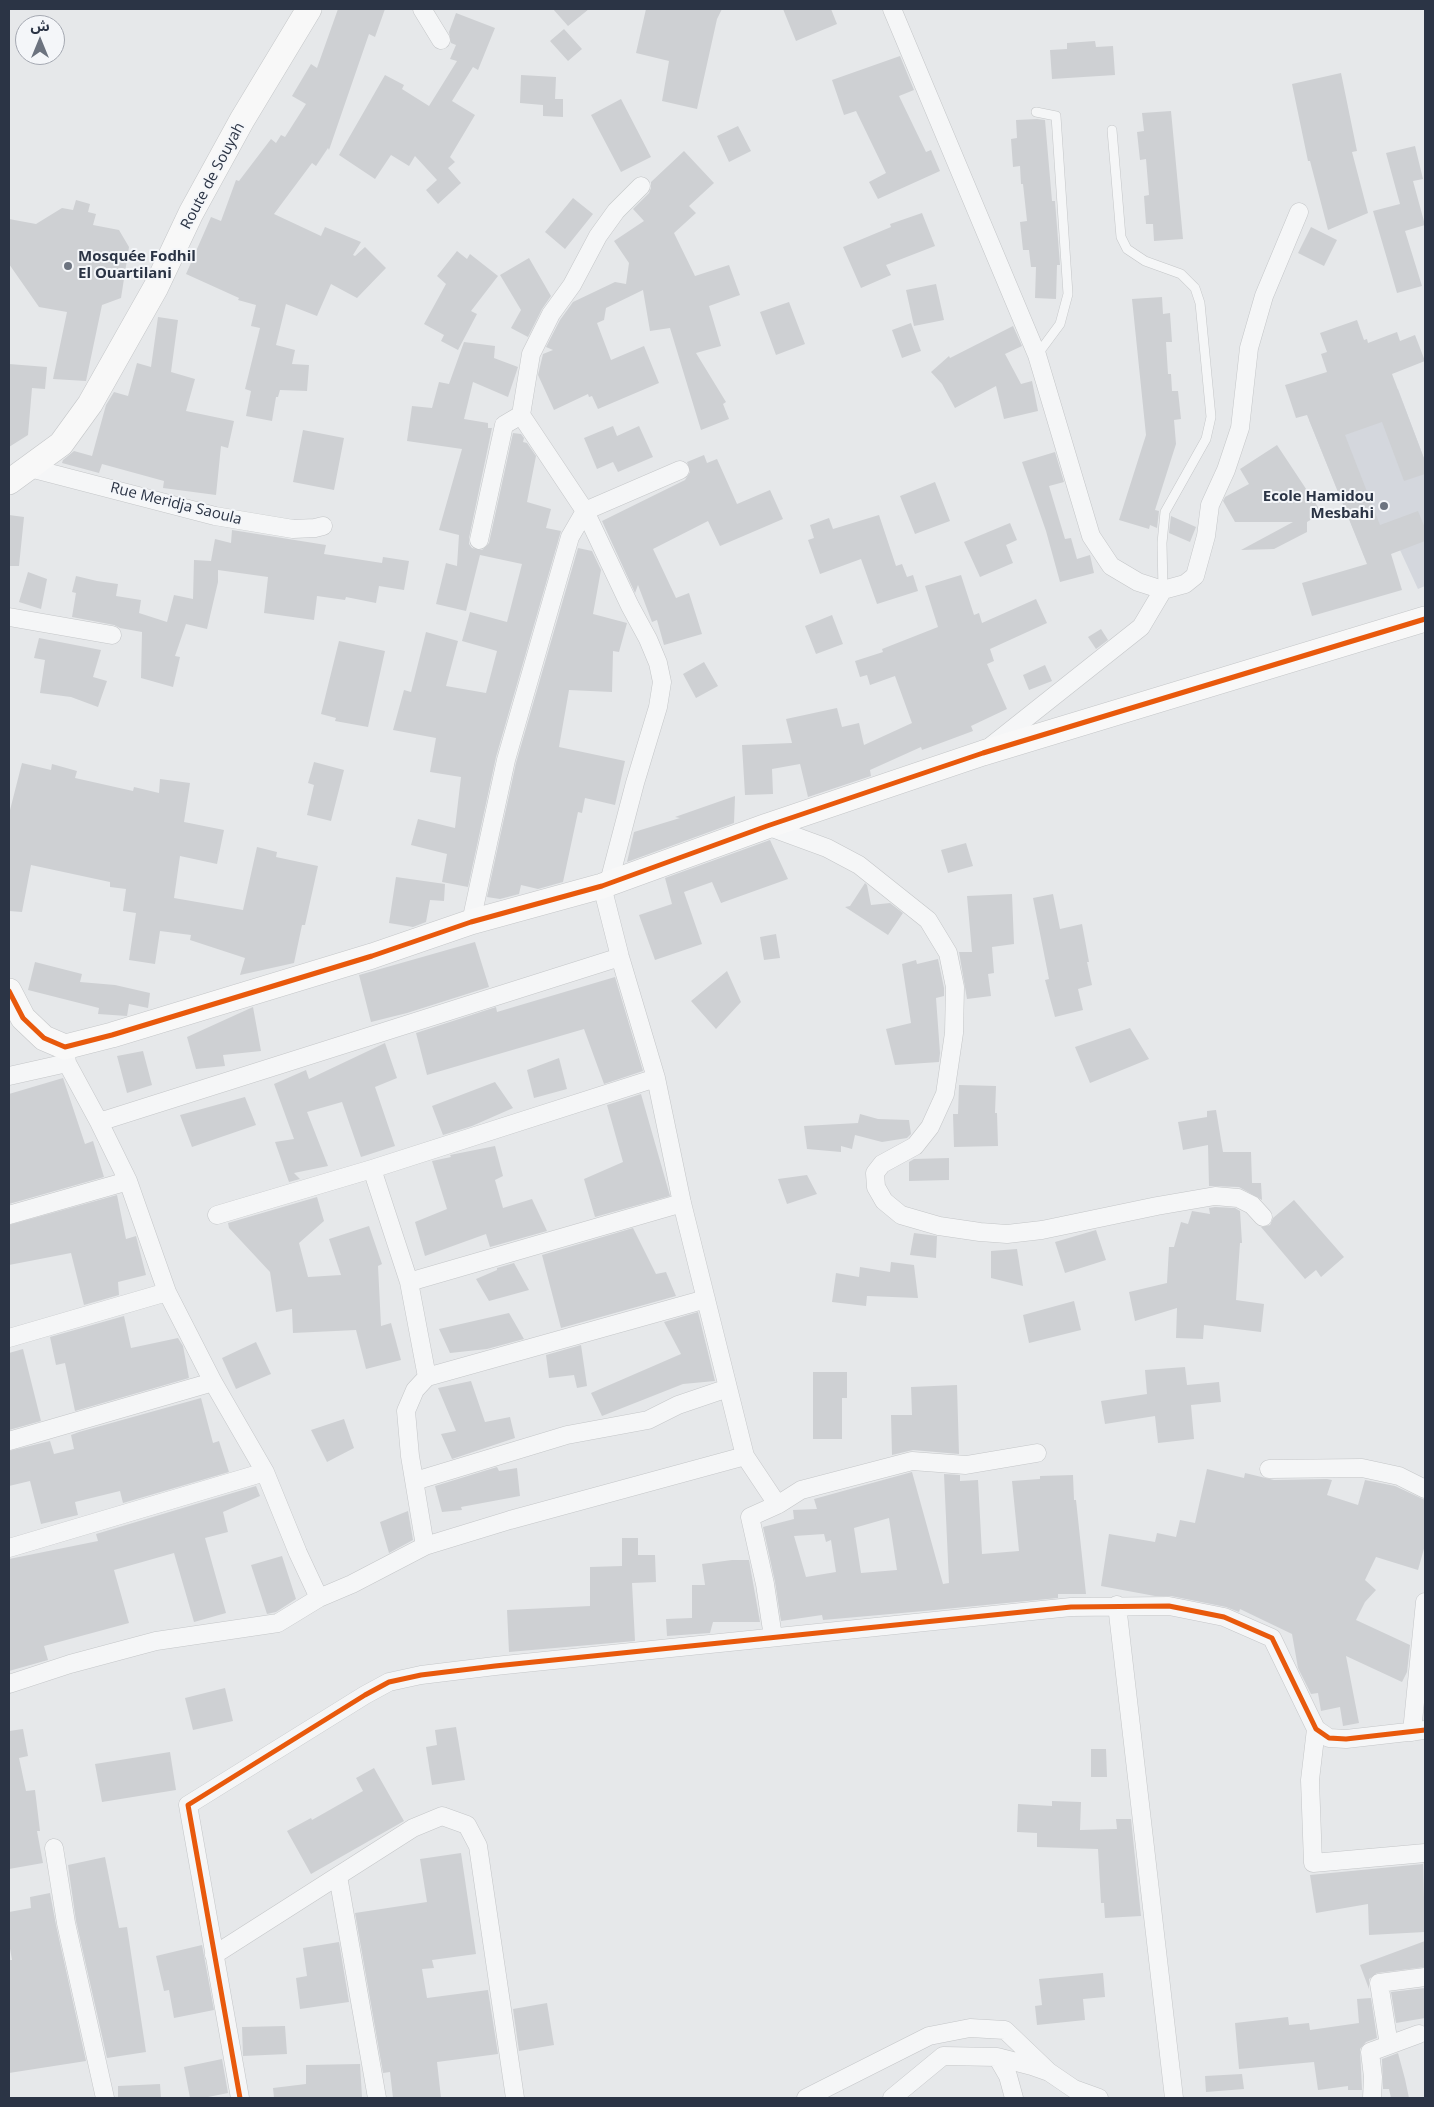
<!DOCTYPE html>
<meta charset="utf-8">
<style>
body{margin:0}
#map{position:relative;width:1434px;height:2107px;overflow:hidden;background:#e6e8ea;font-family:"Open Sans","Noto Sans Arabic",sans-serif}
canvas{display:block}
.frame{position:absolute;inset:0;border:10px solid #2b3445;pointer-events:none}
.north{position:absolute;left:15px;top:15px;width:50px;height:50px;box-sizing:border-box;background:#f4f6f9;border:1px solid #a4a8b1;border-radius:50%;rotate:0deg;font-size:14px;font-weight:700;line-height:20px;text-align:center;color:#2b3445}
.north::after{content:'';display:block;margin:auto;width:18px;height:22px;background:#6c737f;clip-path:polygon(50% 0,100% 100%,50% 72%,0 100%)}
</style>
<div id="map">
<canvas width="1434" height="2107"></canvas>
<div class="frame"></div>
<div class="north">ش</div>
</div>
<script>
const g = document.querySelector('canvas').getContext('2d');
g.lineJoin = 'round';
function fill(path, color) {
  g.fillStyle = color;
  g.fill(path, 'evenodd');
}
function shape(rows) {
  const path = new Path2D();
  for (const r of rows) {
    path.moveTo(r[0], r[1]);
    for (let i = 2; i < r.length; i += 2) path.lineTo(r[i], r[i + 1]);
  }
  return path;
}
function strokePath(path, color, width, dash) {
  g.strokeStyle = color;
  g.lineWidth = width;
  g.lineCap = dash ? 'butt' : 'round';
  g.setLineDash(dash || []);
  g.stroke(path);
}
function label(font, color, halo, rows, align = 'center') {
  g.font = font + ' "Open Sans",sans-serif';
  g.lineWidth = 4;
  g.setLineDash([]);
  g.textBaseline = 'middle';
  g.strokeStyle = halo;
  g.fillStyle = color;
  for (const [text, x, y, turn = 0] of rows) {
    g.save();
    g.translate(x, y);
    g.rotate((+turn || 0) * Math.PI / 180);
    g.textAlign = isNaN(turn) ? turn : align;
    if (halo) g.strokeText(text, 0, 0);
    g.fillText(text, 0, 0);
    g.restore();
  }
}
const built = shape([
 [1398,389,1425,461,1425,586,1418,589,1400,550,1367,563,1309,420]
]);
const building = shape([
 [338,9,385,9,375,37,369,34,329,150,328,148,316,166,312,163,274,214,321,236,325,227,361,242,353,255,355,256,365,247,386,268,357,298,331,284,317,316,286,304,276,345,295,350,292,364,309,365,307,391,280,390,278,397,276,397,272,421,246,416,251,391,245,389,260,328,251,326,256,305,238,300,239,298,186,274,211,217,221,221,236,180,239,181,271,139,276,143,281,135,285,137,306,104,292,96,311,64,317,68],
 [553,9,589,9,568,26],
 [646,9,722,9,717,19,697,109,662,101,669,61,636,53],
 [783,9,831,9,837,24,796,41],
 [456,13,495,28,478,70,473,67,452,101,475,115,450,157,455,162,448,168,461,183,438,204,426,190,437,180,415,156,409,166,391,155,375,179,339,155,385,75,404,85,402,89,429,106,457,61,450,59,456,45,451,43,449,32],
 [564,29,582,49,568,61,550,41],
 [1095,41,1096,47,1113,46,1115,75,1052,79,1050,50,1067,49,1067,43],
 [900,56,914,90,899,96,926,152,931,150,940,171,878,199,869,182,886,173,856,111,844,115,832,80],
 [1341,73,1357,151,1352,152,1368,213,1328,230,1310,161,1308,161,1292,84],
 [521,75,556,77,555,99,563,99,563,117,543,116,543,105,520,103],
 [621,99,651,157,621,172,591,115],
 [1171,111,1183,239,1154,241,1153,224,1146,224,1144,196,1149,195,1146,159,1140,160,1137,132,1144,131,1142,113],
 [1037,119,1045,120,1052,201,1055,201,1060,265,1057,265,1056,299,1035,298,1036,267,1031,267,1029,250,1023,250,1020,222,1027,221,1023,184,1021,184,1020,166,1013,167,1011,139,1017,138,1016,120],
 [738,126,751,151,729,162,717,136],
 [1415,146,1423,179,1413,181,1425,225,1405,231,1422,286,1397,293,1373,211,1400,204,1386,153],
 [684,151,714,183,689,206,696,213,674,233,695,276,729,265,740,295,709,306,721,346,696,353,726,402,723,404,729,419,701,430,670,328,650,331,643,290,606,308,604,320,597,323,611,360,644,346,659,383,598,409,592,396,589,397,588,394,554,410,538,375,543,354,553,350,546,347,560,320,573,302,615,282,626,284,629,263,614,241,644,221,633,209,649,193,651,188,651,182],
 [573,198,593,214,565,249,545,232],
 [76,200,90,204,88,212,96,214,93,225,119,230,129,247,121,298,102,305,86,381,53,379,67,312,39,307,9,264,9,219,36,224,62,208,73,210],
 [922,213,935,246,886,265,891,275,861,288,843,247,891,227,890,224],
 [1311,227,1337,240,1324,266,1298,253],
 [457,251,467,259,470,254,498,276,471,311,477,314,458,350,441,341,444,335,424,324,446,284,437,276],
 [529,258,551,296,542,309,528,337,511,328,521,310,500,275],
 [936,284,944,320,914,326,906,290],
 [1162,297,1163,314,1170,313,1172,342,1166,342,1168,374,1171,374,1172,391,1178,391,1181,419,1174,420,1176,444,1155,510,1159,511,1157,528,1150,525,1149,529,1119,520,1146,435,1132,299],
 [789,302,805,344,776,355,760,312],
 [158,317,178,320,171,372,195,379,186,411,234,421,228,448,221,446,216,495,163,488,164,481,102,464,99,473,62,463,63,460,74,451,92,456,106,405,114,392,128,396,137,363,151,367],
 [1357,320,1364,340,1367,339,1368,343,1397,332,1400,341,1415,335,1425,361,1392,374,1425,461,1425,474,1404,481,1382,422,1345,435,1380,525,1418,511,1425,528,1425,541,1391,554,1402,590,1312,616,1302,583,1367,564,1307,415,1296,418,1285,385,1327,372,1321,354,1327,352,1320,333],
 [911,323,921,351,902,358,892,330],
 [1013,326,1022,346,1005,354,1021,384,1032,381,1038,411,1004,419,996,386,955,408,942,384,931,372,949,356,950,358],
 [464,342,495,346,494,358,518,367,508,397,473,382,464,419,488,423,488,428,492,428,469,538,469,544,472,548,482,550,489,543,513,433,521,434,524,438,523,442,527,443,536,456,527,502,551,509,546,528,561,531,496,757,468,887,442,882,447,854,411,845,418,819,455,828,461,777,430,772,436,738,393,730,404,690,411,692,426,632,458,641,446,686,486,693,497,651,462,641,470,612,507,622,522,564,480,555,466,611,436,604,446,563,457,566,459,535,439,530,462,449,407,441,412,406,432,408,439,382,449,384],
 [9,364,47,367,45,389,32,388,28,435,9,447],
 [613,426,617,436,639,426,653,457,618,472,613,462,597,469,584,438],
 [303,430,344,438,334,490,293,482],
 [1277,445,1322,513,1307,522,1307,532,1274,549,1241,550,1293,522,1235,522,1223,501,1225,497,1249,484,1240,469],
 [1055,452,1064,482,1049,486,1065,539,1071,538,1077,559,1090,555,1094,573,1060,582,1046,531,1022,462],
 [704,455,707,463,717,459,737,504,770,490,783,519,720,546,708,521,653,549,676,598,689,593,702,634,664,645,657,620,652,622,638,585,635,593,602,521,685,480,690,472,687,462],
 [935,482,950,521,915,534,900,496],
 [9,515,24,517,19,566,9,566],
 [879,515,896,566,902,564,907,577,913,575,918,591,877,604,861,559,820,574,808,540,814,538,810,525,829,518,833,529],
 [1171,516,1196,527,1190,542,1169,533],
 [1010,523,1017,540,1006,545,1013,563,980,577,964,542],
 [232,530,326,545,324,554,382,563,383,557,409,561,404,590,379,586,376,603,346,597,345,600,317,596,314,620,264,613,268,577,218,570,218,582,207,629,186,624,175,656,180,657,173,687,141,678,142,632,120,628,114,625,72,617,76,593,72,592,76,576,97,581,118,584,116,596,141,600,139,613,167,622,174,595,193,599,194,560,211,561,215,539,231,543],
 [578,548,592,551,601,570,593,614,627,623,619,652,613,651,612,692,569,690,559,747,625,761,615,805,585,798,582,813,578,812,563,882,538,889,521,885,519,894,500,899,487,897,516,763],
 [28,572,47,579,41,609,19,602],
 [961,575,974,615,979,613,982,623,1036,599,1047,623,990,649,994,661,987,664,1007,709,971,726,973,731,922,750,921,747,870,770,871,776,808,797,800,764,772,769,773,794,745,795,742,745,792,743,786,719,837,708,842,727,859,723,864,745,912,723,895,676,870,685,867,675,860,677,855,661,883,652,882,649,938,627,925,586],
 [832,615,843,644,816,654,805,626],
 [1101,629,1108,640,1096,649,1088,637],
 [39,638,101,650,93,677,107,681,98,707,71,697,40,693,45,660,34,658],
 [339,641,385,651,368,727,335,721,336,718,321,714],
 [704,662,718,686,696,698,683,674],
 [1045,665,1052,681,1029,690,1023,675],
 [314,762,344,770,331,821,307,815,314,785,308,783],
 [22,763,51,770,52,764,77,771,75,778,133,791,134,787,159,793,160,779,190,783,184,822,224,830,217,864,180,856,174,898,243,910,257,847,277,852,276,857,318,866,305,925,302,925,294,963,240,975,245,958,190,940,191,935,160,931,155,964,129,960,136,913,123,911,126,889,110,887,110,882,31,865,22,912,9,911,9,814],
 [735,796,734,823,627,862,634,832,680,818,675,817],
 [770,840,788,879,721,903,712,882,684,892,702,944,655,960,639,915,672,904,665,878],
 [966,843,973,866,948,873,941,850],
 [396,877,445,884,444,901,430,900,426,922,413,927,389,923],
 [865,883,867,885,871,905,890,903,903,913,888,935,845,907,850,906],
 [1012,894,1014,944,992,947,994,973,988,974,991,996,967,999,959,952,972,952,967,896],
 [1053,894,1060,929,1082,924,1089,962,1087,962,1092,985,1078,989,1083,1010,1055,1017,1045,980,1049,979,1033,898],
 [776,934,780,958,764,960,760,937],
 [475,942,489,987,407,1013,371,1022,359,975],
 [938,959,944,988,944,996,936,998,940,1053,939,1062,895,1065,886,1029,911,1023,902,964,916,960,917,964],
 [35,962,82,974,80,982,115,985,150,993,148,1008,129,1004,127,1016,98,1014,99,1008,28,990],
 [727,971,741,1002,716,1029,691,1001],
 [615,977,643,1071,604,1084,584,1029,427,1075,416,1033,496,1007,497,1012],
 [253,1007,261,1051,223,1055,225,1066,196,1069,187,1037],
 [1130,1028,1149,1059,1090,1083,1075,1047],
 [385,1043,397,1078,375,1087,395,1146,361,1157,342,1102,307,1112,328,1166,294,1173,300,1179,289,1182,275,1142,294,1139,274,1084,306,1070,309,1079],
 [143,1051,152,1085,127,1093,117,1056],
 [559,1058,567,1089,534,1098,527,1070],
 [63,1078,85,1144,93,1141,104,1177,9,1204,9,1094],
 [495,1082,513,1108,472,1126,443,1135,432,1106],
 [959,1085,996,1086,995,1113,997,1113,998,1146,954,1147,953,1114,958,1114],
 [641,1094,670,1196,595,1217,584,1179,623,1162,607,1105],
 [245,1097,256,1125,192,1147,180,1115],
 [1216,1110,1223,1152,1251,1152,1252,1183,1261,1183,1262,1200,1239,1187,1209,1186,1208,1145,1183,1150,1178,1122,1207,1117,1207,1111],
 [860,1114,878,1119,909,1120,911,1134,907,1138,882,1142,855,1135,852,1149,841,1146,841,1152,807,1149,804,1126,858,1123],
 [495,1146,503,1176,495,1180,503,1208,532,1199,547,1231,490,1247,486,1234,425,1256,415,1222,447,1209,432,1161,451,1157,450,1155],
 [949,1158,949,1180,909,1181,909,1162,914,1159],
 [807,1175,817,1194,787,1204,778,1179],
 [117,1195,126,1239,136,1236,146,1275,118,1282,119,1295,84,1305,71,1253,9,1265,9,1225],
 [317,1197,324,1221,299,1243,308,1277,341,1275,329,1239,369,1226,382,1264,378,1266,381,1326,391,1323,401,1360,366,1369,356,1330,293,1333,292,1309,276,1312,270,1272,229,1228,228,1223],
 [1294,1200,1344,1257,1321,1277,1316,1270,1305,1279,1261,1227,1270,1225,1273,1218],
 [1215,1207,1235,1208,1240,1211,1242,1243,1240,1243,1236,1300,1264,1304,1261,1332,1204,1325,1203,1339,1176,1338,1177,1308,1135,1321,1129,1292,1167,1283,1169,1247,1174,1247,1181,1222,1188,1224,1192,1211,1210,1214,1209,1208],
 [633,1228,656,1274,666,1272,676,1296,561,1328,542,1255],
 [1096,1230,1106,1260,1065,1273,1055,1242],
 [914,1233,937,1236,936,1258,910,1255],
 [1017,1249,1023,1286,991,1278,991,1251],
 [891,1262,914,1265,918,1298,867,1296,866,1306,832,1302,836,1273,859,1277,860,1267,890,1272],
 [514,1263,529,1290,489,1301,476,1279,497,1270,497,1268],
 [1074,1301,1081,1330,1029,1343,1023,1315],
 [698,1312,715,1381,683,1384,602,1416,591,1393,681,1354,664,1322],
 [509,1313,524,1339,487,1349,450,1353,439,1329],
 [124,1316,131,1348,178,1338,183,1346,189,1378,75,1411,65,1363,56,1365,50,1337],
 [256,1342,271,1374,236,1389,222,1358],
 [581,1345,587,1386,577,1388,574,1375,549,1378,546,1355],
 [23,1349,41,1421,9,1430,9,1353],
 [1185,1367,1187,1385,1219,1382,1221,1402,1191,1405,1194,1439,1158,1443,1155,1416,1105,1424,1101,1401,1147,1394,1145,1370],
 [813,1372,847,1372,847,1398,842,1398,842,1439,813,1439],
 [471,1381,485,1422,510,1417,515,1438,452,1459,441,1434,456,1431,438,1388],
 [957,1385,959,1454,913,1450,892,1455,891,1415,912,1415,911,1387],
 [201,1398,213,1443,219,1441,229,1472,123,1503,120,1491,75,1502,78,1515,41,1524,30,1481,9,1486,9,1451,50,1441,54,1454,74,1449,71,1435,79,1432],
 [344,1419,354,1448,327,1462,311,1430],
 [497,1467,499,1471,517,1468,520,1496,461,1507,462,1510,442,1512,435,1486],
 [1207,1469,1244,1478,1245,1473,1274,1480,1327,1479,1332,1480,1327,1495,1358,1505,1365,1480,1395,1486,1425,1500,1425,1545,1418,1570,1376,1557,1365,1580,1376,1590,1365,1602,1356,1620,1410,1645,1407,1672,1402,1682,1346,1656,1359,1723,1343,1726,1340,1707,1321,1711,1318,1693,1311,1694,1298,1668,1292,1634,1240,1609,1239,1612,1226,1607,1171,1596,1155,1596,1101,1586,1109,1534,1155,1542,1157,1533,1176,1537,1180,1520,1195,1523],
 [912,1472,943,1584,949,1583,944,1474,960,1475,960,1481,978,1480,982,1554,1019,1551,1012,1481,1040,1479,1040,1476,1073,1475,1074,1500,1076,1500,1086,1594,1058,1594,1058,1598,924,1611,823,1620,822,1615,781,1621,775,1582,763,1527,794,1519,793,1510,817,1509,814,1499],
 [889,1518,897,1570,861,1573,854,1528],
 [824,1534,826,1542,831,1540,836,1572,806,1577,794,1536],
 [256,1486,260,1496,223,1512,228,1532,205,1538,226,1613,194,1622,174,1553,114,1570,129,1623,44,1646,48,1660,9,1671,9,1559,98,1541,96,1534],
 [408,1511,413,1540,389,1553,380,1522],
 [622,1538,638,1538,638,1555,655,1555,656,1582,632,1583,635,1641,509,1652,507,1610,590,1606,590,1567,622,1566],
 [282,1556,296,1599,276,1612,267,1614,251,1565],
 [732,1560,749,1560,760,1622,713,1622,710,1633,667,1636,666,1619,692,1618,692,1585,705,1585,702,1564],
 [225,1688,233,1721,193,1730,185,1698],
 [456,1727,465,1780,432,1785,426,1747,437,1745,435,1730],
 [23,1729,28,1756,19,1758,26,1791,35,1790,40,1831,37,1831,43,1863,9,1869,9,1731],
 [1091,1749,1106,1749,1107,1777,1091,1777],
 [170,1752,176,1790,102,1802,95,1764],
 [374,1768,404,1821,311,1874,287,1831,311,1818,312,1820,363,1791,356,1778],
 [1052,1801,1081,1802,1080,1830,1117,1829,1116,1819,1131,1819,1141,1916,1105,1918,1104,1903,1101,1903,1098,1849,1037,1847,1037,1833,1017,1832,1018,1804,1052,1806],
 [461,1853,476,1954,432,1960,434,1968,422,1969,427,1998,488,1990,498,2054,437,2062,441,2098,393,2098,390,2072,383,2073,355,1913,427,1902,420,1859],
 [105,1857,119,1928,127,1927,146,2052,107,2058,76,1921,68,1865],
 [1423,1864,1425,1932,1369,1935,1368,1904,1316,1913,1310,1875],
 [50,1893,56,1925,86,2061,9,2073,9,1960,12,1960,9,1943,9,1912,31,1908,30,1897],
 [1425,1941,1425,1967,1377,1973,1369,1979,1369,1989,1360,1965],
 [339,1942,349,2002,300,2009,296,1978,307,1976,303,1948],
 [202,1945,214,2010,174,2018,169,1990,164,1991,156,1956],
 [1103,1973,1105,1997,1083,1999,1085,2020,1037,2025,1035,2006,1042,2005,1039,1979],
 [1425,1988,1425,2018,1396,2023,1391,1992],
 [1371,1998,1377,2038,1366,2042,1360,2049,1362,2090,1348,2090,1348,2086,1318,2090,1314,2062,1239,2069,1235,2023,1288,2017,1289,2025,1309,2023,1310,2030,1359,2023,1357,1999],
 [547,2003,554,2045,519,2051,513,2009],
 [285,2026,287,2054,243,2056,242,2027],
 [1398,2053,1405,2079,1409,2098,1391,2098,1389,2089,1383,2089,1382,2059],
 [222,2059,228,2093,203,2098,190,2098,184,2067],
 [360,2064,362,2097,274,2098,273,2088,306,2084,306,2065],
 [1242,2074,1244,2089,1206,2092,1205,2076],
 [160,2084,161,2098,118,2098,118,2086]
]);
const lane = shape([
 [1036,112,1056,116,1068,294,1060,324,1037,355],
 [1112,130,1121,237,1127,249,1145,261,1181,274,1195,288,1200,303,1211,417,1206,439,1165,512,1162,543,1163,590]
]);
const street = shape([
 [422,9,441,40],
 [892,9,1037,355,1091,536,1111,566,1138,582,1163,590,1141,627,991,746],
 [30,468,215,516,293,529,315,528,323,526],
 [479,540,504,425,521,415],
 [1163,590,1185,584,1195,576,1206,536,1210,505,1226,470,1240,428,1249,348,1264,296,1299,212],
 [9,617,112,635],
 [767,826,827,848,859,865,928,920,948,953,955,987,954,1033,945,1094,930,1127,915,1146,882,1164,875,1173,876,1187,884,1201,901,1215,939,1226,980,1232,1007,1234,1042,1230,1157,1206,1215,1196,1238,1198,1252,1205,1263,1217],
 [609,882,635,783,658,707,662,682,658,663,648,639,630,606,585,511,521,415,531,354,551,314,572,285,598,236,616,211,641,186],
 [602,886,620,957,656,1078,682,1203,745,1456,773,1498,779,1504],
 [471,922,506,760,570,537,585,511,680,470],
 [65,1047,67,1063,99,1122,128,1181,167,1292,213,1382,265,1472,298,1553,319,1598,352,1584,425,1546,510,1520,745,1456],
 [9,1076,67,1063],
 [99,1122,620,957],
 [372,1169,409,1282,427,1377,415,1390,406,1411,410,1456,425,1546],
 [9,1215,128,1181],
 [217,1215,372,1169,656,1078],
 [409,1282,682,1203],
 [9,1338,167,1292],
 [427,1377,706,1299],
 [9,1441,213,1382],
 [1269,1469,1362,1468,1399,1476,1425,1489],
 [415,1481,567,1435,648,1420,678,1405,728,1388],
 [9,1548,265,1472],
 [1117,1605,1174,2098],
 [773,1637,765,1584,750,1517,779,1504,801,1490,912,1461,966,1465,1037,1453],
 [9,1684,70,1664,156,1641,278,1623,319,1598],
 [1316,1729,1310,1780,1313,1863,1425,1853],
 [1412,1732,1425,1602],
 [54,1848,66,1923,105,2098],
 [338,1876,377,2098],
 [214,1955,413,1828,442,1816,467,1825,478,1846,515,2098],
 [1389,2045,1379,1983,1425,1977],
 [997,2057,1008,2076,1014,2098],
 [240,2098,188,1805,365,1695,389,1682,421,1675,495,1666,1071,1607,1169,1606,1224,1617,1272,1638,1316,1729,1329,1738,1346,1739,1425,1730],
 [806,2098,929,2036,970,2028,1005,2030,1049,2072],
 [892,2098,943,2056,997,2057,1032,2066,1049,2072,1074,2089,1099,2098],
 [1372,2098,1373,2077,1370,2052,1419,2034]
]);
const secondary = shape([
 [9,482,61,444,90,404,156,287,191,213,242,120,309,9],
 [9,991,23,1018,44,1038,65,1047,112,1035,372,956,471,922,602,886,767,826,983,753,1425,619]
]);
const cycleway = shape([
 [9,991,23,1018,44,1038,65,1047,112,1035,372,956,471,922,602,886,767,826,983,753,1425,619],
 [240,2098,188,1805,365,1695,389,1682,421,1675,495,1666,1071,1607,1169,1606,1224,1617,1272,1638,1316,1729,1329,1738,1346,1739,1425,1730]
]);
const markers = [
 [68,266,5,"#6c737f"],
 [1384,506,5,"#6c737f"]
];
const streetNames = [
 ["Route de Souyah",213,176,-62],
 ["Rue Meridja Saoula",176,504,14]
];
const poiNames = [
 ["Mosquée Fodhil",78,257],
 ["El Ouartilani",78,274],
 ["Ecole Hamidou",1374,497,"right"],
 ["Mesbahi",1374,514,"right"]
];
fill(built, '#d4d7dd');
fill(building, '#ced0d3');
strokePath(lane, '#c4c6c8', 10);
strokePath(street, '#c4c6c8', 19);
strokePath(secondary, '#c4c6c8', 26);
strokePath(lane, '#f5f6f7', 9);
strokePath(street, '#f5f6f7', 18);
strokePath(secondary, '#f8f8f8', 25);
strokePath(cycleway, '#e8590c', 5);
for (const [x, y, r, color] of markers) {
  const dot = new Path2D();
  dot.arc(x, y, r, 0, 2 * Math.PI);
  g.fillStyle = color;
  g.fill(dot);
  strokePath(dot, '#f4f6f9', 2);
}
label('15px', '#2b3445', '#f4f6f9', streetNames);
label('bold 15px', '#2b3445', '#f4f6f9', poiNames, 'left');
</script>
